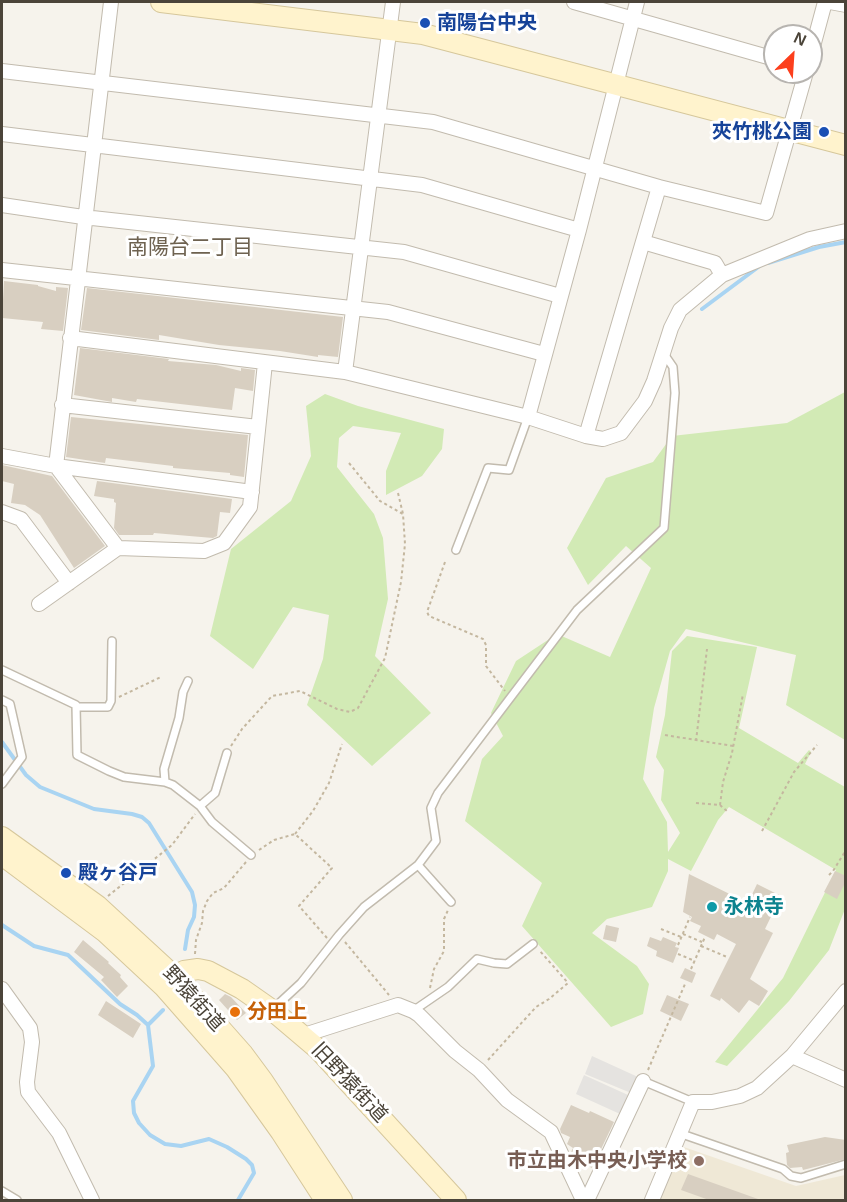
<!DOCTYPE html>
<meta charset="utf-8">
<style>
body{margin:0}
#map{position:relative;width:847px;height:1202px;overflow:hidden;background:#f6f3ec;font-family:Helvetica,sans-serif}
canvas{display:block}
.frame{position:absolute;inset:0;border:3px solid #4b4439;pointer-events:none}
.north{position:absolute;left:763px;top:24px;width:60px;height:60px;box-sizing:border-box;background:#fff;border:2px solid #b7b4b0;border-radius:50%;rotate:25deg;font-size:16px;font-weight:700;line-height:24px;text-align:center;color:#4b4439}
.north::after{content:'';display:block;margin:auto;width:21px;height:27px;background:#fc3f1d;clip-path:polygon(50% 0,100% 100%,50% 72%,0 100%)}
</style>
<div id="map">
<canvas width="847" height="1202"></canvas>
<div class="frame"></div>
<div class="north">N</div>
</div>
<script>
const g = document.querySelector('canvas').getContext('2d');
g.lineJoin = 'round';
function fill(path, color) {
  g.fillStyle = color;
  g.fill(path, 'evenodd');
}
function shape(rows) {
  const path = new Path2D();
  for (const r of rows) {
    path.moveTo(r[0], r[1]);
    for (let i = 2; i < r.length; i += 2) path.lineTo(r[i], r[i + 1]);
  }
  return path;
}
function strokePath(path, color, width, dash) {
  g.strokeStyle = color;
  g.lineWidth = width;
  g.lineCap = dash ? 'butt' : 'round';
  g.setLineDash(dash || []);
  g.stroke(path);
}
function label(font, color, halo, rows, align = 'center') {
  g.font = font + ' Helvetica,"Noto Sans JP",sans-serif';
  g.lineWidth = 6;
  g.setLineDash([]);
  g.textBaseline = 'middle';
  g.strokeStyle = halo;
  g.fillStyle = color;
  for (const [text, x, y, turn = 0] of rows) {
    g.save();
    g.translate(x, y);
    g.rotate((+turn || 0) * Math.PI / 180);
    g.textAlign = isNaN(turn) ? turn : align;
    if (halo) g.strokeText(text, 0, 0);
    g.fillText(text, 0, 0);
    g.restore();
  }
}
const education = shape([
 [681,1146,796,1186,845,1175,845,1200,658,1200]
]);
const green = shape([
 [845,392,845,740,786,705,796,655,686,629,670,651,654,708,643,779,667,822,668,852,680,833,661,800,664,770,656,757,665,715,672,651,687,636,757,647,739,728,798,763,809,750,811,752,805,764,845,787,845,909,829,950,789,1001,727,1066,715,1062,783,978,836,870,729,807,718,820,691,871,668,859,668,871,652,907,607,919,592,933,637,966,649,984,643,1014,611,1027,522,926,542,883,465,821,482,759,503,736,491,713,516,661,557,634,610,657,651,568,626,546,588,585,567,548,606,478,653,462,672,436,787,423],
 [325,394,358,406,444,429,442,449,422,476,386,495,386,471,401,433,353,426,339,438,337,467,374,514,383,538,388,599,375,656,431,713,372,766,307,705,323,659,329,615,293,607,253,669,210,636,231,549,291,501,311,456,306,406]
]);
const parking = shape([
 [592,1056,638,1077,631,1093,585,1074],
 [584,1075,628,1095,620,1114,576,1094]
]);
const stream = shape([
 [768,263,819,247,846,242],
 [702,309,761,265],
 [2,742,26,775,40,787,94,809,132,814,142,817,149,823,192,892,195,905,194,917,188,930,185,949],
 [2,925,34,946,68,955,120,1004,137,1015,148,1025],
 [163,1010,148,1025,153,1066,133,1101,134,1113,139,1123,150,1135,165,1144,181,1146,209,1139,227,1147,246,1159,252,1165,254,1173,238,1200]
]);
const building = shape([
 [4,281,38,285,38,286,56,291,56,287,68,288,63,331,41,329,43,322,2,318],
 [87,288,343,317,338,357,318,355,318,357,280,351,219,345,159,335,159,340,81,330],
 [80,348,169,359,168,361,216,365,241,371,241,368,255,370,253,391,235,388,232,410,137,399,136,402,112,398,112,402,74,395],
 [71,417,248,435,244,477,230,475,230,473,173,468,173,466,106,458,105,463,66,457],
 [2,465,52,476,105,546,74,568,40,515,25,505,11,503,14,484,2,481],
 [97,481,232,499,230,513,220,512,217,536,213,538,154,533,153,535,119,535,114,528,116,503,114,502,114,499,94,496],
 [835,871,846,876,846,881,837,899,824,892],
 [689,874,748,903,757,884,781,896,765,929,773,933,750,979,768,991,759,1006,749,1000,739,1013,721,998,720,1001,710,996,736,944,717,934,714,940,698,932,701,926,690,921,692,917,683,912],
 [606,925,619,928,616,942,603,939],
 [650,937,661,941,663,937,677,943,675,947,679,948,673,963,656,956,657,951,647,946],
 [83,940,109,962,108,963,121,975,120,977,128,986,117,997,101,980,104,977,74,952],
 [685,968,696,973,692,983,680,978],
 [225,994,231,997,246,1013,237,1020,219,1000],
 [667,995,689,1004,681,1021,660,1011],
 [106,1001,141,1024,133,1038,98,1015],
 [571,1105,589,1113,590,1111,614,1122,592,1168,574,1159,571,1152,573,1148,567,1144,570,1137,561,1133,560,1129],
 [825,1137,846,1140,846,1159,803,1170,802,1167,790,1168,787,1165,786,1153,789,1152,787,1145],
 [688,1174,758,1199,757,1200,709,1200,681,1190]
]);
const path = shape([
 [349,463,380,501,403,514],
 [445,562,427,612,429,616,483,639,486,645,486,666,505,691],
 [119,697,161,677],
 [665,735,733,746],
 [696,741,707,649],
 [231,746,242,729,272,696,300,691,337,709,350,712,358,708,385,658,401,582,405,544,403,514,398,493],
 [696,803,720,805,728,812],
 [720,805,723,782,732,753,743,694],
 [762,831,794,772,817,745],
 [295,834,313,811,329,783,342,744],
 [259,850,274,840,295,834,332,868,299,906,327,938],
 [829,875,833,871,846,850],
 [108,896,172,845,195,814],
 [661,929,681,937],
 [683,934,702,942],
 [345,942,389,995],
 [678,945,690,917],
 [701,946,727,957],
 [195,954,196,940,202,923,203,911,207,901,213,893,224,888,246,862],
 [678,954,695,961],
 [691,969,705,937],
 [430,988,434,969,444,951,444,919,448,910],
 [488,1060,536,1007,549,999,568,983,539,950],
 [648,1070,685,984]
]);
const lane = shape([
 [456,550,488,468,509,470,528,417],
 [2,670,76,705,77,755,109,771,124,777,165,782,173,785,200,806,212,822,251,855],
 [2,700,10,704,22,757,2,784],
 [76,707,108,707,111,701,112,641],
 [165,782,164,769,179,718,183,692,188,681],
 [200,806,215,793,227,753],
 [418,865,451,902],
 [274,1008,301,983,339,935,364,907,418,865,436,841,431,808,438,793,577,610,664,528,675,393,673,367,664,354],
 [413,1011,448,987,477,959,494,963,507,964,533,944],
 [643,1081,693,1102],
 [679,1133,783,1169,791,1176,801,1178,846,1164],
 [2,1191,17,1200]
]);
const street = shape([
 [111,2,56,466,118,548,204,551,224,543,250,507,265,363],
 [574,2,775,59],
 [830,2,846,5],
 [811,54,825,2],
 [2,71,433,122,659,187,766,213,806,72],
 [2,134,422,185,579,230],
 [2,205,83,217,404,252,560,296],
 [643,242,715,263,722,275],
 [2,270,388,312,544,354],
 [70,338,345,372,528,417,586,436,603,439,621,433,645,401,654,381,671,328,680,310,722,275,810,239,846,231],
 [345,372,393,2],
 [62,405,258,427],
 [528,417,579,230,637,2],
 [586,436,659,187],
 [2,456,56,466,252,492],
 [2,512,21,519,69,583],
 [39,604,118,548],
 [2,989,30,1028,32,1042,27,1082,28,1092,59,1133,92,1200],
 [304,1035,398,1005,413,1011,419,1015,455,1051,479,1070,507,1100,551,1132,583,1200],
 [792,1056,846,1080],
 [584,1200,589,1196,643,1081],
 [652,1200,693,1102,712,1102,740,1096,757,1088,792,1056,846,991]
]);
const secondary = shape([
 [161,2,423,34,846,145],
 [2,837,98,906,174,976,243,1054,263,1081,342,1200],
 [2,855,105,932,164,987,236,1069,281,1132,325,1200],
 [168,983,174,976,184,971,198,969,208,971,242,989,272,1010,318,1049,456,1200]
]);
const markers = [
 [425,23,6,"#1a4fb4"],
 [824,132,6,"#1a4fb4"],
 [66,873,6,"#1a4fb4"],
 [712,907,6,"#0f9aa8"],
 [235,1012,6,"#e8710a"],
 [699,1161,6,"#8d6e63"]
];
const transitNames = [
 ["南陽台中央",437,23],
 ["夾竹桃公園",812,132,"right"],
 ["殿ヶ谷戸",78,873]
];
const cultureNames = [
 ["永林寺",724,907]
];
const streetNames = [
 ["野猿街道",193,999,48],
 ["旧野猿街道",349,1083,47]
];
const foodNames = [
 ["分田上",247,1012]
];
const educationNames = [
 ["市立由木中央小学校",687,1161]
];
const neighbourhoodNames = [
 ["南陽台二丁目",190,248]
];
fill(education, '#efe8d6');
fill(green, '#d2eab5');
fill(parking, '#e5e3e0');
strokePath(stream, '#a9d4f2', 4);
fill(building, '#d8cfc1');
strokePath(lane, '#c2bbae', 10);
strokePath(street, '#c2bbae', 16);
strokePath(secondary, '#d6c79b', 22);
strokePath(path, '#c4b79f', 2, [3, 3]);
strokePath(lane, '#fff', 7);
strokePath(street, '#fff', 14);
strokePath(secondary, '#fff3cd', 20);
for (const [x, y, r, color] of markers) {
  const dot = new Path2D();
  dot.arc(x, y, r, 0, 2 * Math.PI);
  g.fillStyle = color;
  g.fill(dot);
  strokePath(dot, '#fff', 2);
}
label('bold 20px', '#164399', '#fff', transitNames, 'left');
label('bold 20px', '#0d838f', '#fff', cultureNames, 'left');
label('20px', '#4b4439', '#fff', streetNames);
label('bold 20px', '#c56008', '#fff', foodNames, 'left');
label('bold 20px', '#785e54', '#fff', educationNames, 'right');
label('21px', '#6e6250', '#fff', neighbourhoodNames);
</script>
